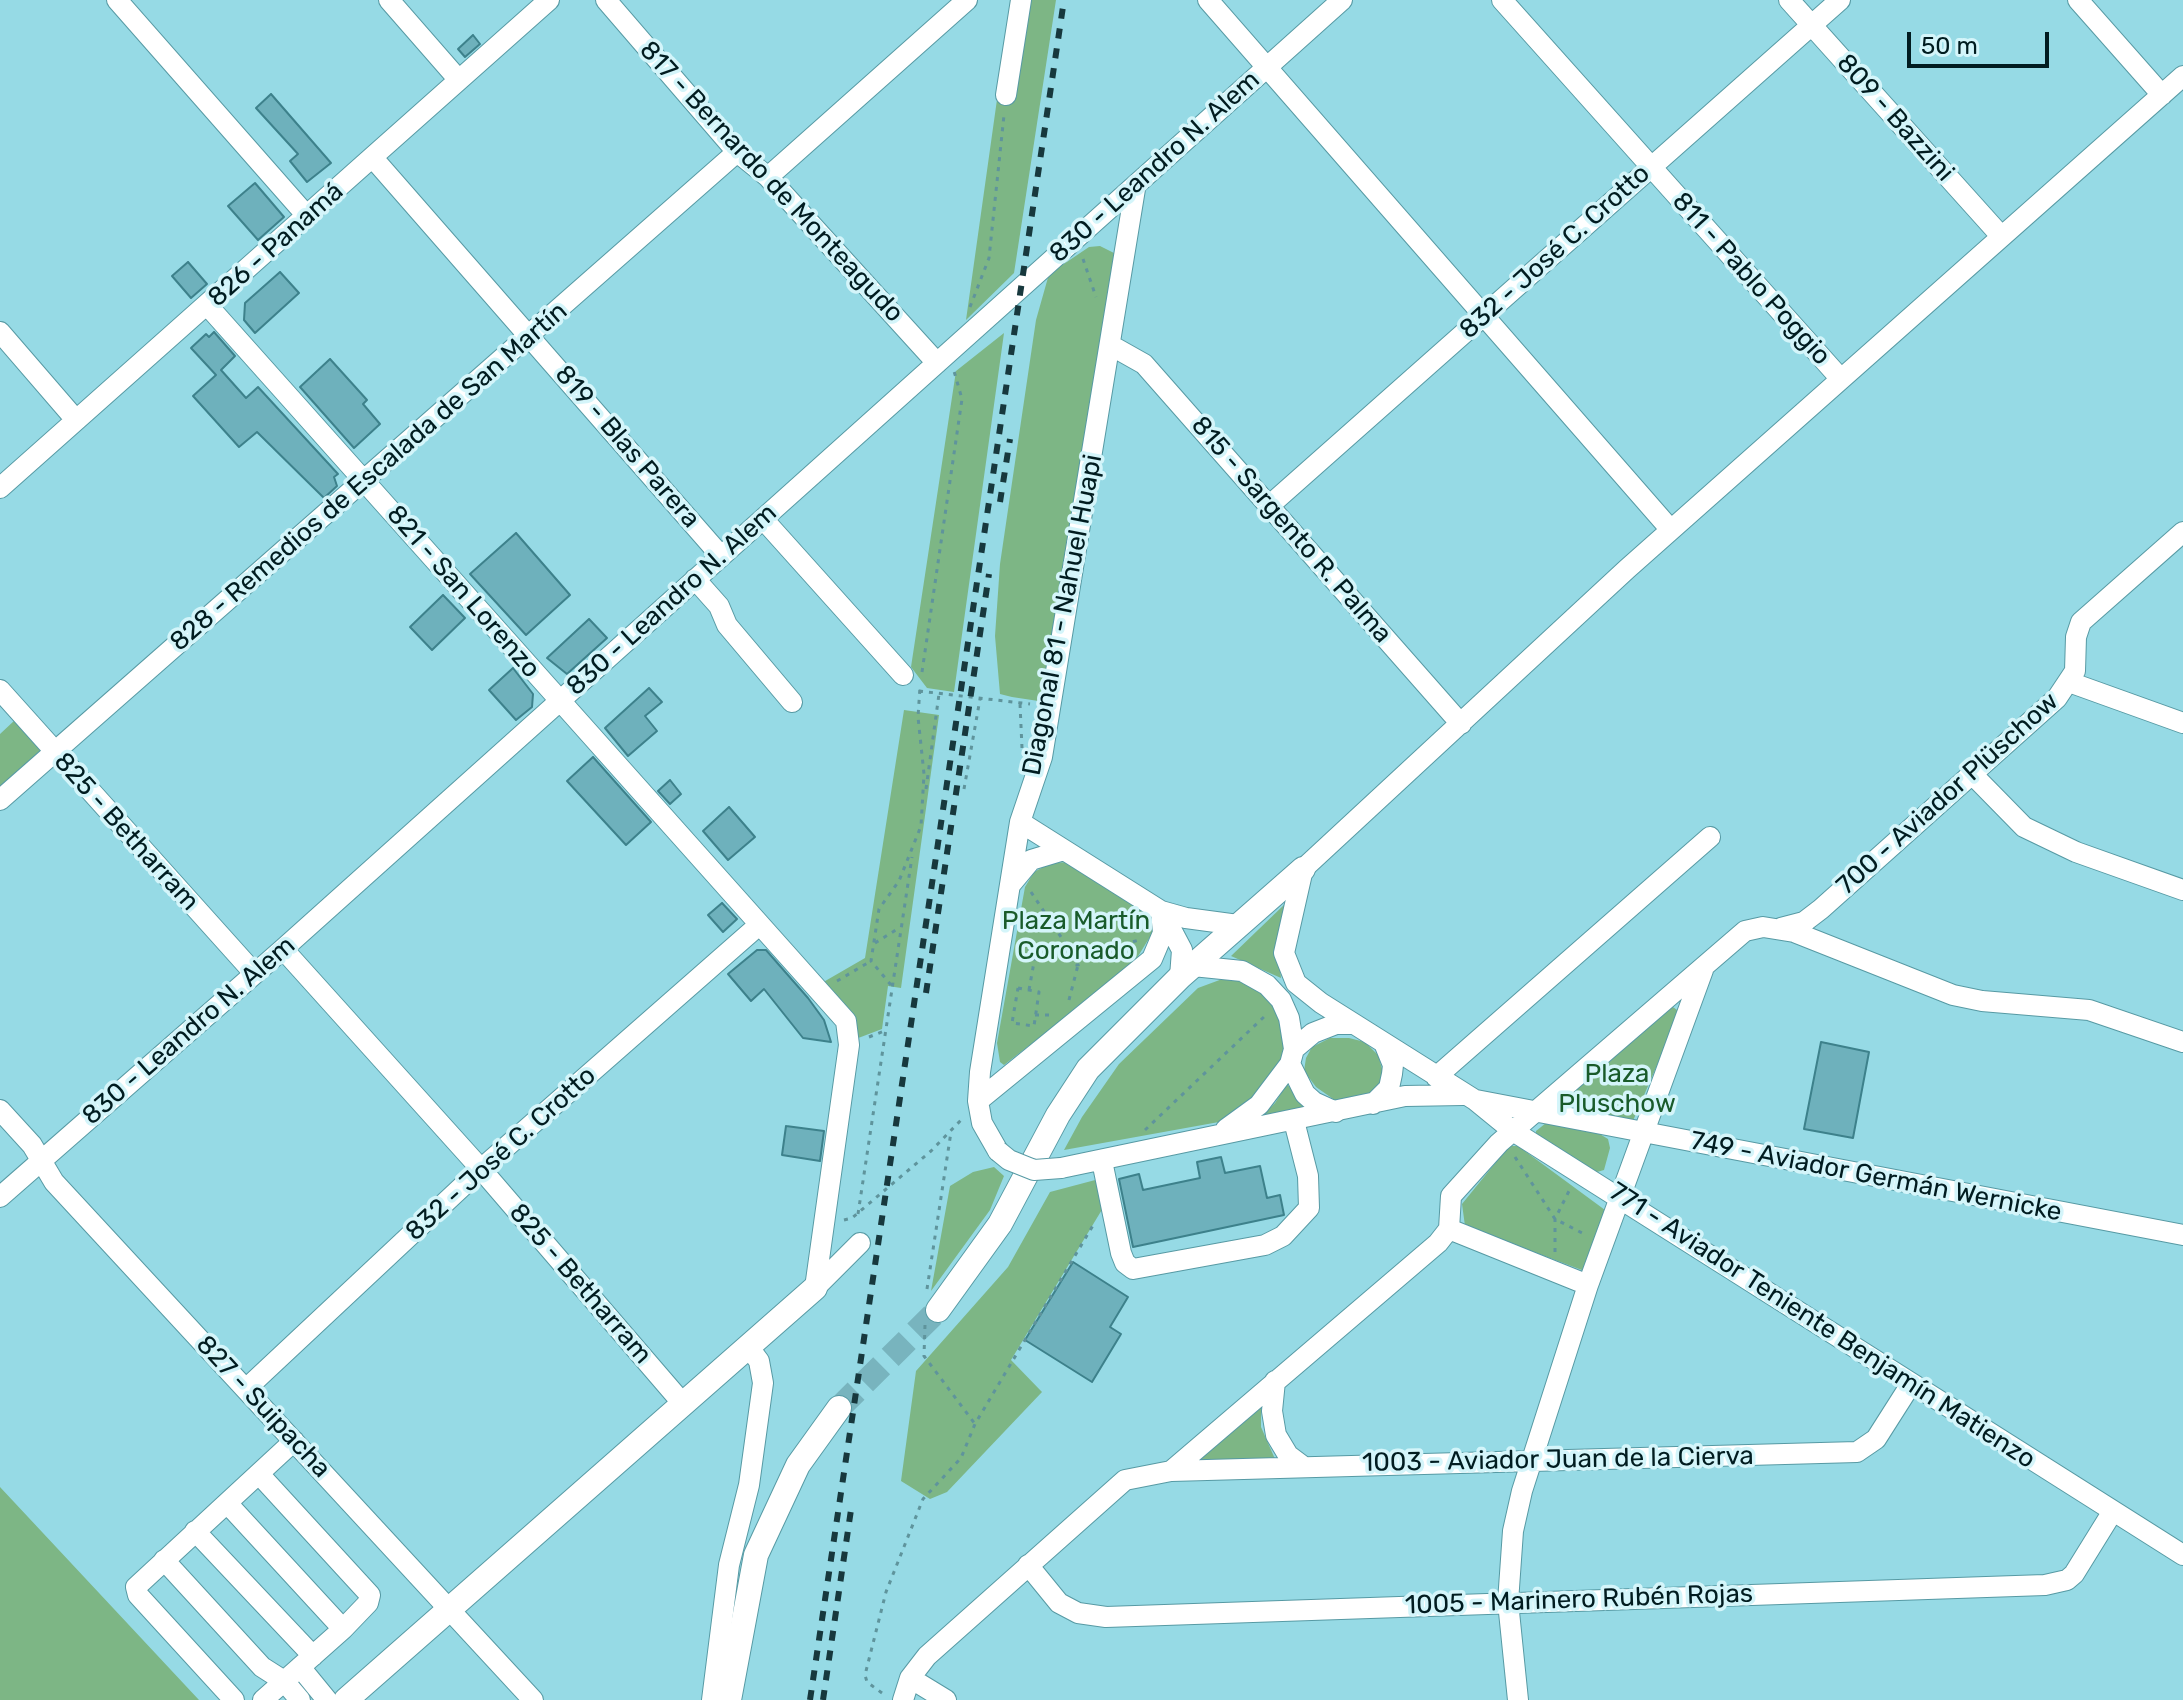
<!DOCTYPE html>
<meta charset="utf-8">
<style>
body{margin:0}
#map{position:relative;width:2183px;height:1700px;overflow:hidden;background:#96dae5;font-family:Rubik,sans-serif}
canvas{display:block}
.scale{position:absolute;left:1907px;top:32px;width:142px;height:36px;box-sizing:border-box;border:4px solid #011c20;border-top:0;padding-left:10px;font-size:24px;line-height:28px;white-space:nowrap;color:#011c20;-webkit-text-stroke:6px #d4f5fa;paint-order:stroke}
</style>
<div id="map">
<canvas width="2183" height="1700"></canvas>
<div class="scale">50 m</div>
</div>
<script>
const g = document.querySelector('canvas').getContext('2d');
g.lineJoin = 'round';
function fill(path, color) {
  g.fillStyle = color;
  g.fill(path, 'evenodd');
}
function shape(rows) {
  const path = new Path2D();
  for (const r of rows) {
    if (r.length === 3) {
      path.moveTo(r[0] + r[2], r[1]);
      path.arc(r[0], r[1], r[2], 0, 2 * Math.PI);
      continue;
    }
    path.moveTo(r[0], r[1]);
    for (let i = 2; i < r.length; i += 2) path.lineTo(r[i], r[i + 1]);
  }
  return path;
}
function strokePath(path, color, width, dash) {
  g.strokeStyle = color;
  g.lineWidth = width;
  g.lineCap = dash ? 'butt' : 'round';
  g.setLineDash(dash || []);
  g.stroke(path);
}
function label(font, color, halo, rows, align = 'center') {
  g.font = font + ' Rubik,sans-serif';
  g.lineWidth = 7;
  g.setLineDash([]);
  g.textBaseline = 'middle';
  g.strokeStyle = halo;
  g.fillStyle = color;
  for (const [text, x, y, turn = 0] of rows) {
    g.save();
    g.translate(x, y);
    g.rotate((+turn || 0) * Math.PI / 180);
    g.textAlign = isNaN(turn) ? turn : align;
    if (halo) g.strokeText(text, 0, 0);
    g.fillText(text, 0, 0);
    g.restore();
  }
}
const green = shape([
 [1011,0,1056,0,1014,273,966,320],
 [1100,246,1114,253,1045,702,1012,697,1000,694,995,636,1000,564,1036,320,1049,274,1089,247],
 [1004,333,954,692,927,688,911,667,956,371],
 [904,710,939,715,901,988,888,986,882,1029,853,1040,820,984,865,958],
 [15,720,41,750,0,786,0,734],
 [1069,862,1149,915,1153,932,1132,966,1004,1065,1000,1062,997,1043,1025,887,1034,872,1051,863],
 [1286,903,1277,940,1281,978,1231,956],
 [1225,978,1241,980,1264,992,1280,1015,1284,1037,1282,1063,1260,1097,1230,1120,1064,1150,1082,1117,1119,1064,1198,988],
 [1670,1005,1680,1012,1632,1123,1570,1106,1567,1100,1571,1094],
 [1330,1038,1349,1038,1365,1042,1378,1055,1383,1072,1379,1089,1363,1099,1336,1101,1316,1087,1304,1071,1306,1058,1312,1047],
 [1287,1084,1308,1110,1258,1120,1275,1103],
 [1546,1123,1598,1133,1608,1139,1610,1148,1604,1170,1590,1174,1536,1137,1536,1131],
 [1509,1146,1518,1146,1605,1210,1587,1272,1465,1226,1462,1204],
 [994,1167,1004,1176,990,1210,931,1291,950,1186,973,1172],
 [1099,1179,1103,1208,1011,1360,1042,1392,947,1492,930,1499,901,1481,916,1371,1008,1267,1050,1192],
 [1261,1407,1261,1427,1275,1459,1191,1464],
 [0,1487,199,1700,0,1700]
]);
const building = shape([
 [473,35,480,44,465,57,458,49,473,35],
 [271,94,331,163,307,182,290,161,298,154,256,108,271,94],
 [255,183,284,217,258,240,228,206,255,183],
 [188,262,207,284,191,298,172,276,188,262],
 [280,272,299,293,255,333,244,320,245,303,280,272],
 [214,332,235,356,221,370,246,398,258,387,338,474,334,477,337,486,324,498,257,432,239,447,193,396,216,375,191,348,206,334,209,337,214,332],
 [330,359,367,400,363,404,380,424,354,448,300,387,330,359],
 [516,533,570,595,526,635,470,574,516,533],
 [443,595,465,618,432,650,410,627,443,595],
 [589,619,607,638,567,674,547,658,589,619],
 [513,668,533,694,532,707,516,720,489,690,513,668],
 [649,688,662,702,645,716,657,731,628,756,605,728,649,688],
 [593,757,651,822,626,845,567,781,593,757],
 [670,780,681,794,670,804,658,791,670,780],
 [729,807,755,837,728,860,703,831,729,807],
 [722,903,737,919,723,932,708,915,722,903],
 [757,950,766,950,808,998,824,1020,831,1042,803,1038,764,989,751,1001,728,974,757,950],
 [1821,1042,1869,1052,1853,1138,1804,1129,1821,1042],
 [786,1126,824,1131,820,1161,782,1155,786,1126],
 [1221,1157,1225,1173,1260,1166,1267,1198,1280,1195,1284,1215,1133,1247,1119,1179,1139,1174,1143,1190,1200,1178,1197,1162,1221,1157],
 [1073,1262,1128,1297,1110,1327,1121,1334,1092,1382,1025,1340,1073,1262]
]);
const majorTunnel = shape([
 [839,1408,938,1310]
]);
const path = shape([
 [1083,259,1096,297],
 [970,307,989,258,1004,115],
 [922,672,962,399,954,371],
 [919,691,1030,704],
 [1020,704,1022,748],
 [926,789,939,694],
 [964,789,980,699],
 [1031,892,1071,952],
 [875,943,899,928],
 [1018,947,1069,955],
 [1077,957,8],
 [1085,956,1139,940],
 [837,981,871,961],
 [891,985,871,961,879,909,899,881,921,826,924,774,918,717,920,687],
 [1018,988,1039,992,1034,1026,1012,1023,1018,988],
 [1029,990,1036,951],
 [1069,1000,1078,965],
 [1035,1015,1051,1015],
 [869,1037,884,1031],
 [1145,1130,1267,1014],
 [1515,1157,1555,1219,1586,1235],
 [858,1214,912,857],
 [844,1220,852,1218,931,1151,962,1119],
 [1555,1252,1555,1219,1569,1191],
 [927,1289,951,1132],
 [925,1325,924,1356,975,1424],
 [882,1693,867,1682,865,1675,886,1592,923,1499,961,1458,975,1424,1095,1222]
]);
const minor = shape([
 [117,0,307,216],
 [389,0,458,79],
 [606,0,737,152,768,177,937,363],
 [1208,0,1671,530],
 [1502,0,1840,378],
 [1789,0,2001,236],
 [2078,0,2162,95],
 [2183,76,1627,569,1303,869,1284,953,1296,983,1321,1003,1475,1100,1513,1131,2183,1555],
 [1006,95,1021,0],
 [373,158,721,556],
 [768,177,967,0],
 [208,306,846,1021,849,1045,815,1288],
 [0,332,76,420],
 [1112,346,1144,364,1461,724],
 [0,488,549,0],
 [1270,505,1840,0],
 [763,519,903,675],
 [695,579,719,606,727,625,792,702],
 [2069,682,2183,723],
 [0,690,254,973],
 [1972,774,2024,827,2076,852,2183,890],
 [0,800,737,152],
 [1020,822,1161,911,1186,918,1238,925],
 [1011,884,1031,860,1064,850],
 [1163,914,1182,950,1180,977],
 [1781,928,1804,922,1821,909,2057,698,2075,671,2076,637,2081,622,2183,532],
 [283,949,481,1169,684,1405],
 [1193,966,1242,971,1267,985,1281,1000,1289,1018,1294,1049],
 [1436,1077,1710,837],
 [1476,1100,2183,1235],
 [978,1101,1152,959,1163,933,1161,911],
 [1373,1104,1389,1088,1392,1074,1393,1065,1384,1043],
 [0,1110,32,1145,54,1182,533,1700],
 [1336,1112,1314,1102,1305,1094,1290,1064,1294,1049,1313,1033,1336,1024,1353,1024],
 [1226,1129,1259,1105,1290,1064],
 [998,1151,982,1123,978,1101,980,1072,1020,822,1042,757,1135,189],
 [1102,1161,1121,1253,1125,1263,1133,1269,1265,1245,1283,1236,1309,1208,1308,1176,1294,1121],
 [1061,1168,1405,1096,1463,1095],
 [0,1197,283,949,1342,0],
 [1449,1229,1588,1285],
 [815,1288,860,1243],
 [1275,1381,1272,1411,1276,1435,1288,1455,1304,1467],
 [247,1388,481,1169,759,925],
 [1171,1471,1438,1243,1449,1229,1451,1196,1499,1143,1745,931,1763,927,1794,932,1953,995,1982,1001,2089,1010,2183,1042],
 [259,1474,370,1595,368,1603,343,1629,263,1700],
 [227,1503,343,1629],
 [195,1531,313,1656],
 [164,1560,262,1667,284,1681,300,1700],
 [1028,1565,1059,1603,1078,1613,1106,1617,2045,1585,2067,1580,2074,1574,2113,1511],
 [300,1667,327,1700],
 [910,1678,946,1700],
 [234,1700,138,1595,136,1587,294,1441],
 [712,1700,729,1565,749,1485,763,1383,759,1361,750,1349],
 [903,1700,910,1678,927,1656,1125,1480,1171,1471,1857,1452,1876,1439,1911,1384],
 [1518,1700,1508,1602,1513,1531,1522,1491,1588,1285,1703,970]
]);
const major = shape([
 [938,1310,1000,1224,1058,1115,1088,1069,1180,977,1303,869],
 [346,1700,815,1288],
 [729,1700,756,1555,798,1465,839,1408]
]);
const rail = shape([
 [1000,502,1010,439],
 [926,993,989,574],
 [810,1700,1064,0],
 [823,1700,852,1503]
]);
const minorBridge = shape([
 [998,1151,1009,1160,1034,1170,1061,1168]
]);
const streetNames = [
 ["809 - Bazzini",1895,118,48],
 ["830 - Leandro N. Alem",1155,167,-42],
 ["817 - Bernardo de Monteagudo",771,182,47],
 ["826 - Panamá",276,245,-42],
 ["832 - José C. Crotto",1555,252,-42],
 ["811 - Pablo Poggio",1751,279,48],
 ["819 - Blas Parera",627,447,49],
 ["828 - Remedios de Escalada de San Martín",369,477,-41],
 ["815 - Sargento R. Palma",1291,530,49],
 ["821 - San Lorenzo",463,592,49],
 ["830 - Leandro N. Alem",672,600,-42],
 ["Diagonal 81 - Nahuel Huapi",1063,615,-79],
 ["700 - Aviador Plüschow",1948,794,-42],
 ["825 - Betharram",126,832,48],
 ["830 - Leandro N. Alem",189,1031,-41],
 ["832 - José C. Crotto",501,1154,-42],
 ["749 - Aviador Germán Wernicke",1876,1177,11],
 ["825 - Betharram",580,1284,49],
 ["771 - Aviador Teniente Benjamín Matienzo",1822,1326,33],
 ["827 - Suipacha",263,1407,47],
 ["1003 - Aviador Juan de la Cierva",1558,1460,-1],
 ["1005 - Marinero Rubén Rojas",1579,1600,-2]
];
const parkNames = [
 ["Plaza Martín",1076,921],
 ["Coronado",1076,951],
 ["Plaza",1617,1074],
 ["Pluschow",1617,1104]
];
fill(green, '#7db685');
fill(building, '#6eb1bc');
strokePath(building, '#3d818b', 2);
strokePath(majorTunnel, '#78b4be', 24, [24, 12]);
strokePath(minor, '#579aa4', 22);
strokePath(major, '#579aa4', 26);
strokePath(path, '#5f949c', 3, [4, 6]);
strokePath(minor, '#fff', 20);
strokePath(major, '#fff', 24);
strokePath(rail, '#17383d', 6, [10, 10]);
strokePath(minorBridge, '#579aa4', 22, []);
strokePath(minorBridge, '#fff', 20);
label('26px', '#011c20', '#d4f5fa', streetNames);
label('26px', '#195b2a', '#d4f5fa', parkNames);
</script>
